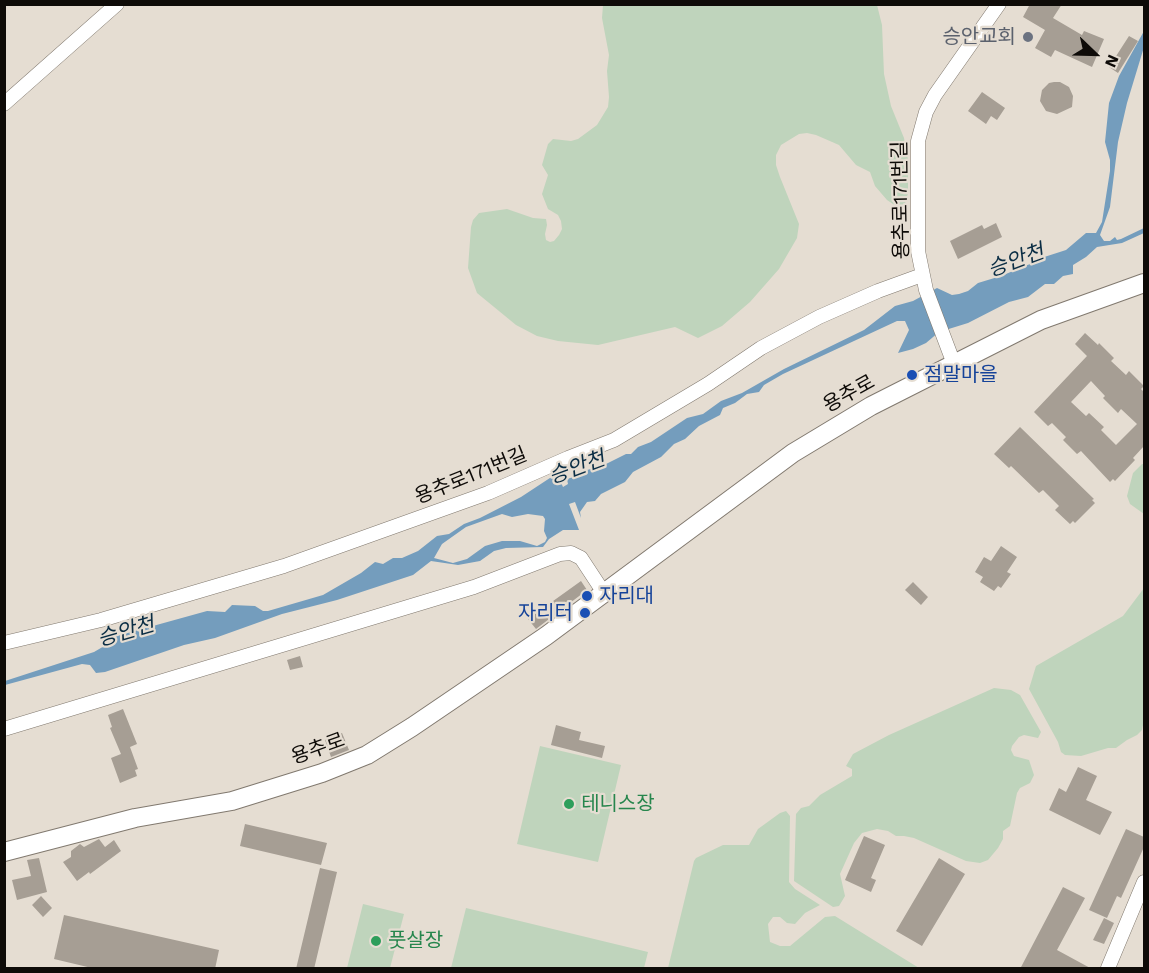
<!DOCTYPE html>
<meta charset="utf-8">
<style>
body{margin:0}
#map{position:relative;width:1149px;height:973px;overflow:hidden;background:#e5ddd2;font-family:"Work Sans",sans-serif}
canvas{display:block}
.frame{position:absolute;inset:0;border:6px solid #0e0b08;pointer-events:none}
.north{position:absolute;left:1065px;top:24px;width:60px;height:60px;-webkit-text-stroke:4px #e5ddd2;paint-order:stroke;rotate:113deg;font-size:16px;font-weight:700;line-height:24px;text-align:center;color:#0e0b08}
.north::after{content:'';display:block;margin:auto;width:21px;height:27px;background:#0e0b08;clip-path:polygon(50% 0,100% 100%,50% 72%,0 100%)}
</style>
<div id="map">
<canvas width="1149" height="973"></canvas>
<div class="frame"></div>
<div class="north">N</div>
</div>
<script>
const g = document.querySelector('canvas').getContext('2d');
g.lineJoin = 'round';
function fill(path, color) {
  g.fillStyle = color;
  g.fill(path, 'evenodd');
}
function shape(rows) {
  const path = new Path2D();
  for (const r of rows) {
    path.moveTo(r[0], r[1]);
    for (let i = 2; i < r.length; i += 2) path.lineTo(r[i], r[i + 1]);
  }
  return path;
}
function strokePath(path, color, width, dash) {
  g.strokeStyle = color;
  g.lineWidth = width;
  g.lineCap = dash ? 'butt' : 'round';
  g.setLineDash(dash || []);
  g.stroke(path);
}
function label(font, color, halo, rows, align = 'center') {
  g.font = font + ' "Work Sans","Noto Sans KR",sans-serif';
  g.lineWidth = 4.5;
  g.setLineDash([]);
  g.textBaseline = 'middle';
  g.strokeStyle = halo;
  g.fillStyle = color;
  for (const [text, x, y, turn = 0] of rows) {
    g.save();
    g.translate(x, y);
    g.rotate((+turn || 0) * Math.PI / 180);
    g.textAlign = isNaN(turn) ? turn : align;
    if (halo) g.strokeText(text, 0, 0);
    g.fillText(text, 0, 0);
    g.restore();
  }
}
const green = shape([
 [603,5,877,5,882,25,884,74,891,106,904,138,908,160,908,193,905,204,896,206,887,200,875,186,870,172,856,165,839,145,816,135,807,133,799,134,781,145,776,155,776,165,780,177,799,224,797,238,779,269,750,302,722,326,698,338,675,327,598,345,558,341,537,336,516,325,477,293,468,268,471,227,473,220,479,213,507,209,533,218,546,219,547,225,545,234,546,240,550,242,554,241,559,235,562,229,561,221,558,215,548,209,542,194,548,175,542,165,548,144,553,139,571,141,578,139,597,125,608,107,609,97,607,71,609,55,602,18],
 [1142,464,1144,464,1144,514,1130,504,1127,496,1133,473],
 [1144,588,1144,720,1142,730,1137,735,1127,740,1116,748,1108,748,1081,756,1065,755,1061,752,1058,742,1029,689,1036,666,1123,616],
 [994,688,1011,690,1020,695,1041,732,1038,738,1024,735,1019,737,1012,746,1011,750,1014,756,1029,760,1034,775,1030,783,1020,788,1017,793,1010,826,1003,831,1003,839,998,848,988,860,980,863,966,861,914,838,904,836,896,836,888,831,877,829,862,833,854,843,840,874,845,896,839,906,833,907,794,881,796,814,801,808,809,806,820,795,852,776,852,769,846,766,853,754,889,735],
 [540,746,621,765,598,862,517,844],
 [786,811,790,816,789,882,795,889,820,905,805,913,795,924,787,923,780,917,773,917,768,924,770,942,780,946,790,946,825,917,835,916,919,968,668,968,694,861,696,858,723,845,749,845,758,829,780,813],
 [363,904,404,914,390,968,347,968],
 [466,908,648,952,644,968,451,968]
]);
const water = shape([
 [1144,31,1144,47,1127,103,1118,142,1110,207,1100,235,1104,241,1110,241,1115,237,1117,240,1121,239,1144,228,1144,233,1122,243,1097,247,1086,257,1073,265,1073,274,1063,276,1054,284,1045,284,1028,297,1009,302,968,323,939,332,926,343,913,349,898,353,909,330,905,321,897,321,783,374,764,385,759,392,747,394,735,403,723,408,720,415,699,426,685,439,674,444,661,457,633,472,625,482,601,494,595,501,587,502,580,512,581,518,575,502,569,504,579,530,563,530,549,539,543,547,506,548,494,551,480,561,458,565,431,561,413,575,337,600,282,614,215,638,184,645,105,672,96,673,90,665,82,664,5,685,5,681,94,652,106,645,114,637,124,634,207,611,225,612,232,605,255,606,263,611,268,611,323,595,361,573,375,562,383,564,393,558,402,558,418,551,437,536,449,534,464,524,480,518,521,497,556,474,557,474,563,487,568,484,567,479,583,474,587,470,602,466,626,454,631,454,638,447,651,442,687,418,703,414,721,401,742,393,784,369,864,330,895,306,913,301,937,288,952,295,959,294,968,291,978,283,1001,276,1030,264,1035,260,1066,250,1086,233,1096,233,1102,222,1110,171,1110,160,1105,142,1109,103,1119,76],
 [502,514,512,517,528,514,543,516,545,519,544,531,547,538,545,542,537,546,520,541,502,541,485,546,467,559,453,563,434,558,442,544,466,527]
]);
const building = shape([
 [1030,4,1062,4,1053,18,1082,35,1084,31,1104,39,1092,67,1055,50,1051,57,1035,48,1045,30,1023,17],
 [1129,36,1138,41,1118,73,1109,67],
 [1054,82,1060,82,1069,87,1073,96,1072,107,1057,114,1046,111,1040,101,1042,90,1049,83],
 [982,92,1005,108,997,120,991,116,986,124,968,111],
 [996,223,1002,237,958,259,950,241,982,225,984,229],
 [1085,333,1098,345,1099,343,1114,358,1111,361,1126,375,1129,371,1144,386,1141,389,1144,392,1144,446,1133,458,1135,460,1115,481,1113,479,1110,482,1081,451,1077,454,1063,440,1066,437,1052,423,1048,426,1034,412,1087,356,1075,344],
 [1091,381,1105,396,1103,398,1118,413,1121,409,1137,424,1116,445,1101,430,1104,427,1089,413,1086,416,1071,402],
 [1020,427,1094,499,1092,500,1095,503,1075,523,1073,521,1070,524,1055,510,1059,506,1043,490,1039,493,1011,466,1009,468,994,454],
 [1001,546,1017,557,1007,572,1011,574,1001,588,998,586,994,591,980,582,983,577,975,572,984,557,991,561],
 [581,581,587,590,536,629,528,619],
 [913,582,928,597,921,605,905,590],
 [300,656,303,667,290,670,287,660],
 [123,709,137,744,130,747,138,769,135,770,137,776,120,783,111,758,121,754,110,728,112,727,108,715],
 [556,725,581,732,579,740,605,746,602,758,551,745],
 [342,733,349,750,331,757,325,740],
 [1078,767,1097,776,1086,800,1112,812,1100,835,1049,810,1059,788,1066,792],
 [245,824,327,843,321,865,240,846],
 [1126,829,1144,837,1144,847,1121,898,1117,896,1107,918,1089,910],
 [864,836,885,845,871,878,876,880,871,892,845,880],
 [99,839,105,847,114,840,121,851,90,874,89,872,77,881,63,862,71,857,71,851,80,844,84,847],
 [39,858,47,892,17,900,12,880,31,876,27,860],
 [939,858,965,874,922,946,896,931],
 [320,868,337,872,314,969,296,969],
 [1063,887,1085,898,1057,950,1092,969,1020,969],
 [41,896,52,908,43,917,32,905],
 [64,915,219,950,215,969,96,969,54,959],
 [1104,918,1114,923,1104,944,1093,940]
]);
const minor = shape([
 [4,104,117,4],
 [954,364,926,290,918,251,918,141,926,112,935,95,999,4],
 [4,643,101,620,284,566,488,493,568,458,614,440,708,384,761,348,819,317,878,291,922,275],
 [4,729,474,587,560,554,571,553,581,558,604,593],
 [1108,968,1144,882]
]);
const tertiary = shape([
 [4,852,135,818,232,801,322,773,367,755,412,727,546,636,793,453,871,406,1041,320,1144,283]
]);
const markers = [
 [1028,37,6,"#6b7280"],
 [912,375,6,"#1a4fb4"],
 [587,596,6,"#1a4fb4"],
 [585,613,6,"#1a4fb4"],
 [569,804,6,"#2e9e5b"],
 [376,941,6,"#2e9e5b"]
];
const worshipNames = [
 ["승안교회",1016,37]
];
const streetNames = [
 ["용추로171번길",901,200,-91],
 ["용추로",849,394,-29],
 ["용추로171번길",471,476,-22],
 ["용추로",318,749,-20]
];
const transitNames = [
 ["점말마을",924,375],
 ["자리대",599,596],
 ["자리터",573,613,"right"]
];
const leisureNames = [
 ["테니스장",581,804],
 ["풋살장",388,941]
];
const waterNames = [
 ["승안천",1016,261,-20],
 ["승안천",577,468,-20],
 ["승안천",126,632,-16]
];
fill(green, '#bfd4bc');
fill(water, '#749dbd');
fill(building, '#a69e94');
strokePath(minor, '#81796f', 15);
strokePath(tertiary, '#81796f', 20);
strokePath(minor, '#fff', 14);
strokePath(tertiary, '#fff', 18);
for (const [x, y, r, color] of markers) {
  const dot = new Path2D();
  dot.arc(x, y, r, 0, 2 * Math.PI);
  g.fillStyle = color;
  g.fill(dot);
  strokePath(dot, '#e5ddd2', 2);
}
label('20px', '#5b616d', '#e5ddd2', worshipNames, 'right');
label('20px', '#0e0b08', '#e5ddd2', streetNames);
label('20px', '#164399', '#e5ddd2', transitNames, 'left');
label('20px', '#27864d', '#e5ddd2', leisureNames, 'left');
label('italic 21px', '#0a2d44', '#e5ddd2', waterNames);
</script>
